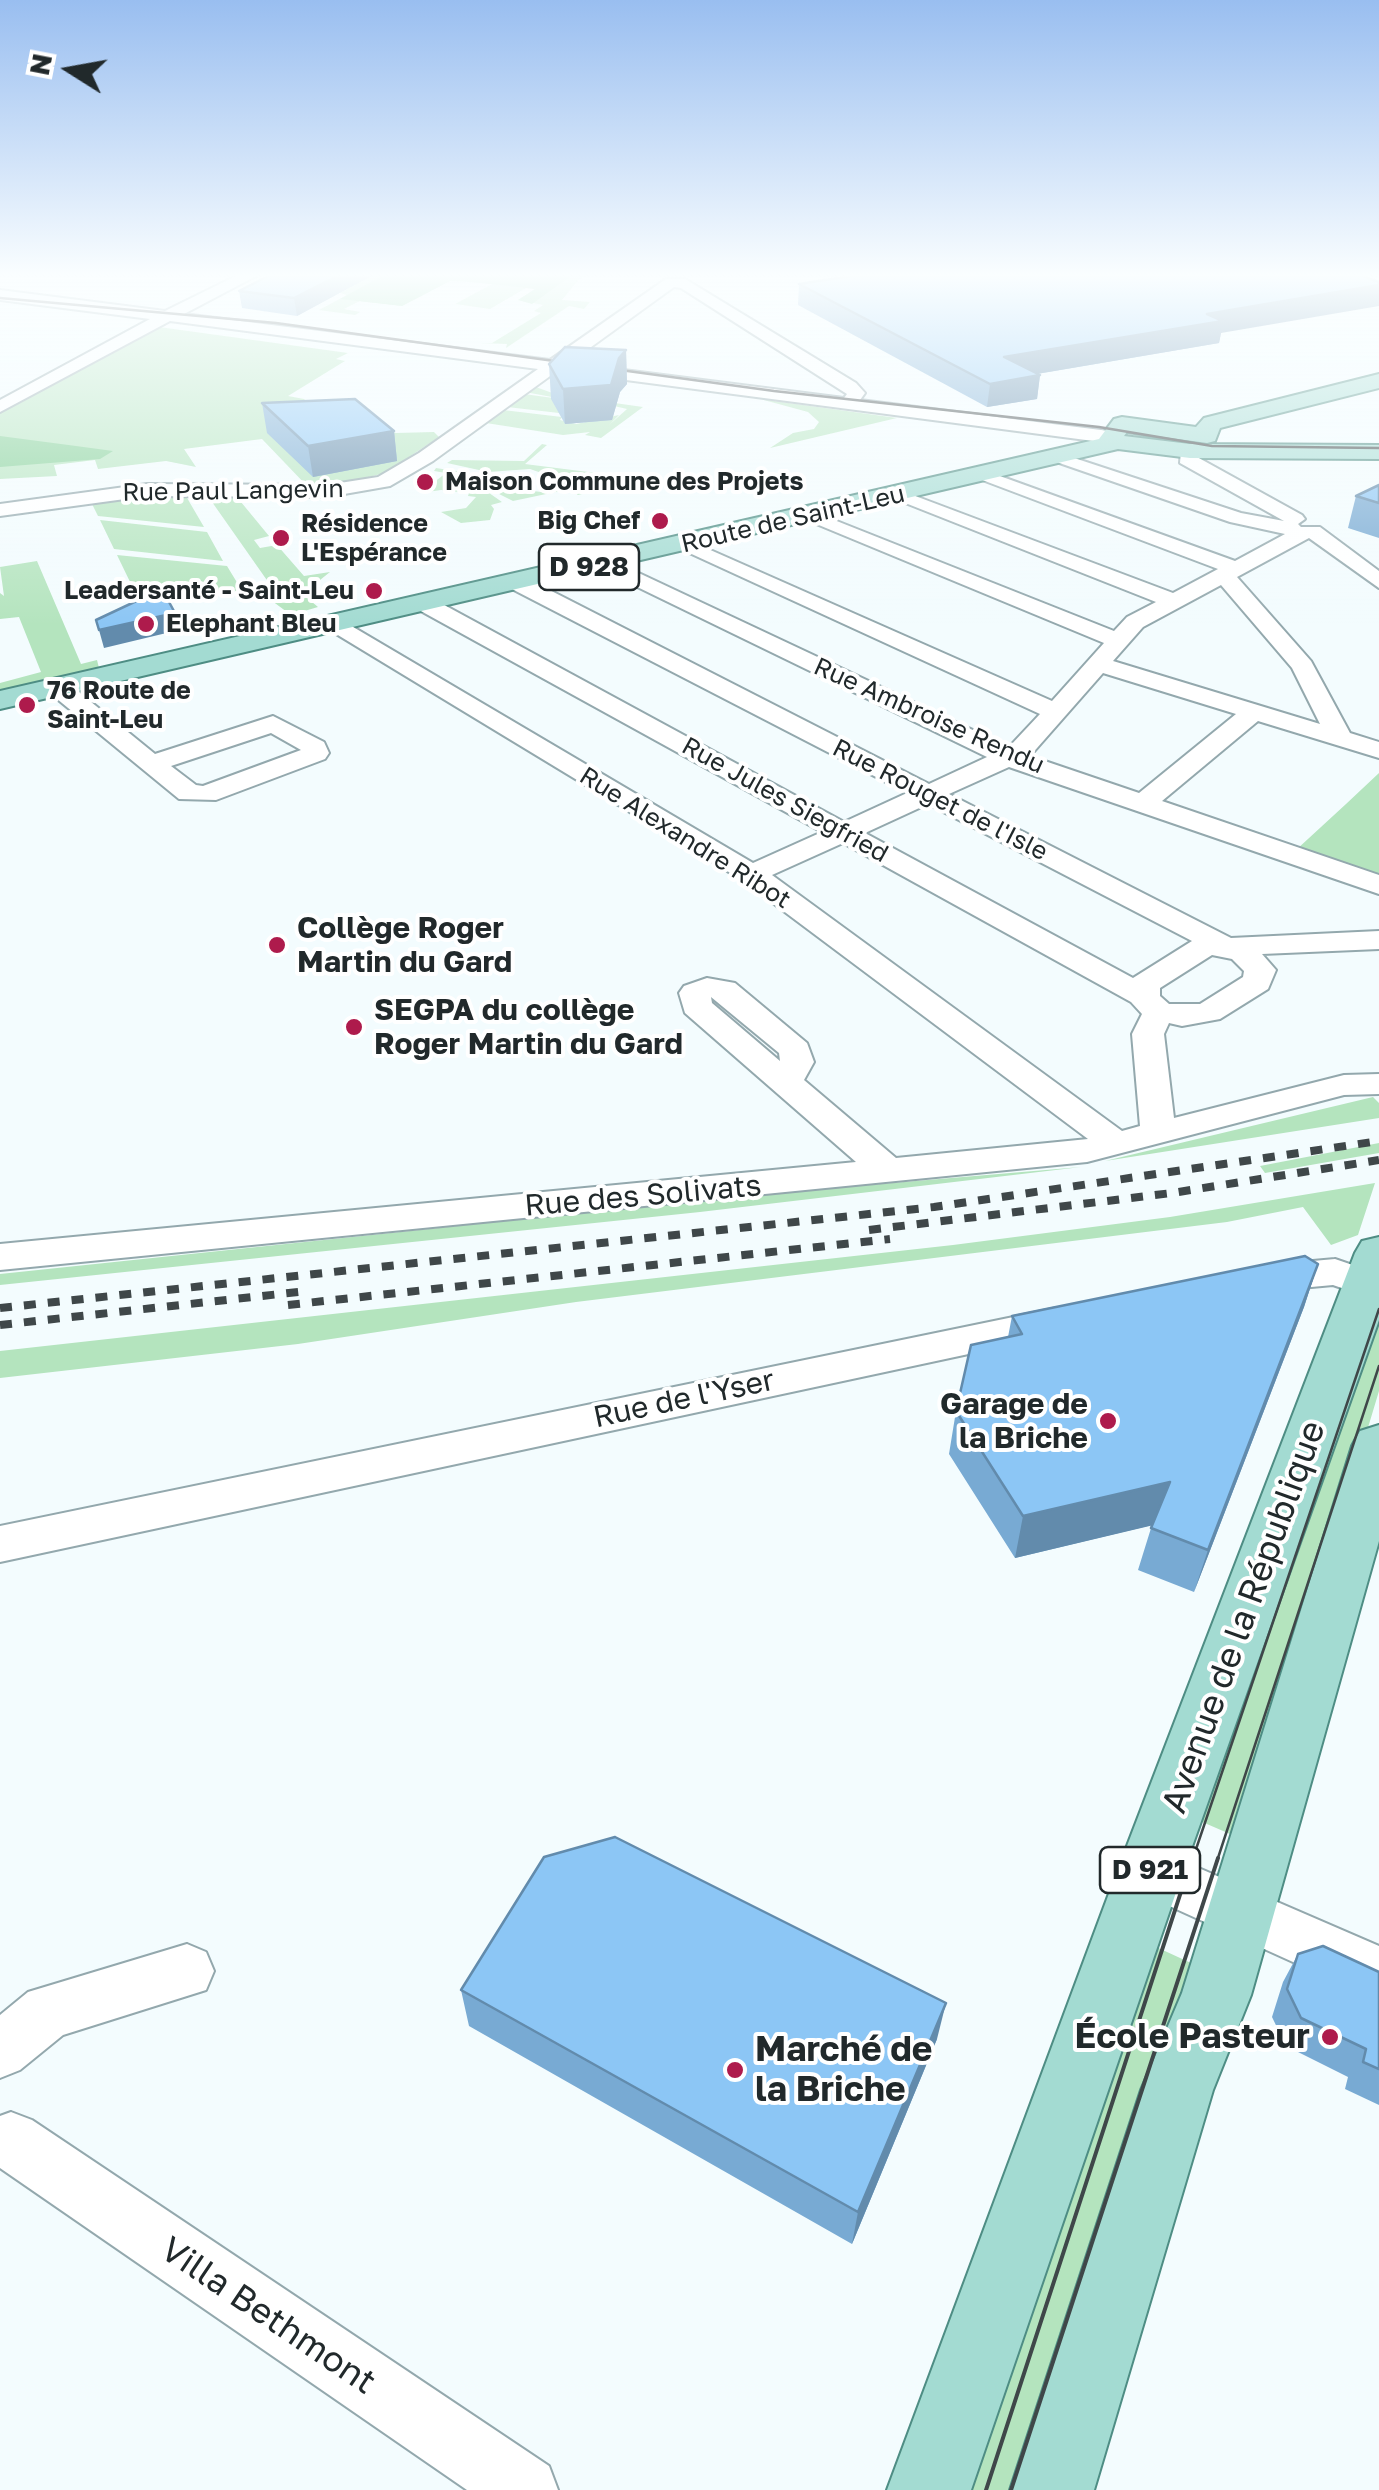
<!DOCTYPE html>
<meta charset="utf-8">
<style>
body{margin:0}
#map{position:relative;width:1379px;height:2490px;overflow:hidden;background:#f3fcfe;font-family:"Golos Text",sans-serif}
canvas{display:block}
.north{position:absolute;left:20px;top:20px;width:100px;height:100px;-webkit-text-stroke:8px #fff;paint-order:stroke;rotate:281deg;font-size:28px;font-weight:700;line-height:40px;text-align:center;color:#21292b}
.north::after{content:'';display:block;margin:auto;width:35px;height:45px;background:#21292b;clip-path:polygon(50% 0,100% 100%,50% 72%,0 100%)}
</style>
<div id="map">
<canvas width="1379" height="2490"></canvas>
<div class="north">N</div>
</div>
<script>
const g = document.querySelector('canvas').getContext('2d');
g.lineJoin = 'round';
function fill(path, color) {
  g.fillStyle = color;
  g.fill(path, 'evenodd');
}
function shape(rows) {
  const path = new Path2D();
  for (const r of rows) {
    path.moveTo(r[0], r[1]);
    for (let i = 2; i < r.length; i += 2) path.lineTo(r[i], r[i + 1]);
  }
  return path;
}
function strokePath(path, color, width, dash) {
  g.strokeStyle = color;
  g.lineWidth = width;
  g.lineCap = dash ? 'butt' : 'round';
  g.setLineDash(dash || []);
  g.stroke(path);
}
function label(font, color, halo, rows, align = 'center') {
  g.font = font + ' "Golos Text",sans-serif';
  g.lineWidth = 8;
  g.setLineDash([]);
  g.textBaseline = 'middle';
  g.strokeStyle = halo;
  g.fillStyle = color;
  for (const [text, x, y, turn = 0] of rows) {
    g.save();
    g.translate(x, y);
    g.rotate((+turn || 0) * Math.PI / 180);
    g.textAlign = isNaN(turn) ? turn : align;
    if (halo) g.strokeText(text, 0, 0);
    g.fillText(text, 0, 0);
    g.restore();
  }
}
const green = shape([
 [371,276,587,276,579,279,562,300,590,302,584,309,569,306,506,348,507,344,480,343,492,343,541,313,534,311,543,305,518,300,535,289,526,288,490,309,455,304,492,284,450,281,402,306,360,301,344,309,360,312,355,315,319,310,347,295,340,293],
 [159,327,348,353,336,359,345,361,288,396,304,399,316,410,396,433,434,432,439,437,385,473,336,485,307,486,262,439,184,449,196,467,166,461,98,469,95,460,54,465,57,476,0,479,0,413],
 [533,386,558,395,643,407,601,438,585,435,590,432,563,435,486,423,503,410,562,417,560,420,576,424,619,415,609,425,627,409,614,406,559,413,507,407,524,394,568,400,525,392],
 [760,399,897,418,770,448,793,433,814,429,819,422,808,412],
 [542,444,547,445,525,464,620,476,625,472,654,476,578,495,570,489,513,501,499,494,511,488,541,492,551,489,547,483,553,477,530,469,488,472,447,463,452,460,524,461],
 [436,468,476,474,482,488,502,502,491,505,494,509,490,520,461,523,441,512,466,508,476,497,468,496,469,493,441,490,420,493,446,473,434,471],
 [183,491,204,527,98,516,90,500],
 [205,492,264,494,266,497,241,502,269,536,254,540,260,548,277,545,304,576,330,572,315,584,320,592,305,596,318,607,291,615,260,592,271,586],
 [100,520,207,532,223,561,114,549],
 [117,555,227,566,241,589,234,592,141,590,132,586],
 [37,561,81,664,97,660,99,668,0,690,0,683,41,672,19,617,0,619,0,593,4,596,0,567],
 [1379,773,1379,879,1296,850,1346,804],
 [1373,1097,1379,1103,1379,1118,1105,1161],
 [1379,1143,1379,1153,1265,1173,1260,1166],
 [1081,1167,700,1212,0,1285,0,1274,762,1194],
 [1375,1183,1358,1235,1331,1245,1303,1207,1227,1222,576,1302,298,1344,0,1378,0,1351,953,1245,1170,1217],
 [1379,1286,1379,1391,1244,1840,1186,1815],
 [1141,1940,1204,1969,1019,2490,963,2490]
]);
const forest = shape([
 [382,276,571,276,532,304,518,300,535,289,465,281,450,281,402,306,340,299],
 [0,436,76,446,113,451,100,459,0,467]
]);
const minor = shape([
 [236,276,256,276,184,314,550,360,666,279,685,279,856,383,865,393,860,400,1109,431,1118,437,1109,443,557,371,433,461,390,486,327,497,147,496,0,516,0,504,147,484,327,485,378,477,419,453,538,369,170,321,0,412,0,400,150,319,0,300,0,290,165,311,236,276],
 [674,287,681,288,847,394,844,398,569,363,674,287],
 [1190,445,1199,451,1197,457,1302,515,1305,519,1298,524,1301,527,1320,527,1379,571,1379,588,1309,538,1237,577,1311,661,1350,733,1379,742,1379,758,1258,721,1162,801,1379,875,1379,894,1009,767,949,794,1231,938,1379,931,1379,949,1262,954,1276,970,1268,989,1220,1019,1182,1026,1169,1023,1164,1034,1174,1118,1344,1075,1379,1074,1379,1094,1344,1095,1087,1162,0,1270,0,1244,856,1162,685,1013,679,993,684,986,707,978,735,983,807,1043,814,1062,804,1080,896,1158,1088,1139,742,880,323,626,327,621,343,621,753,863,822,832,419,610,416,605,419,600,435,600,844,822,907,793,510,588,507,583,510,578,526,578,929,784,987,757,590,564,601,558,609,559,1009,747,1040,714,672,545,683,539,690,541,1052,701,1104,643,797,516,807,510,814,512,1114,631,1127,617,1156,602,885,495,888,491,902,491,1173,593,1218,569,969,475,972,471,986,471,1235,561,1285,534,1230,522,1045,458,1055,452,1062,454,1241,513,1284,521,1180,463,1181,451,1190,445],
 [1221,585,1292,668,1320,724,1113,661,1143,627,1221,585],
 [1103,673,1236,714,1139,793,1030,756,1103,673],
 [928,804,1192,941,1133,978,865,833,928,804],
 [843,843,1131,1002,1142,1014,1132,1034,1140,1126,1122,1131,772,875,843,843],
 [1212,955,1232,959,1244,971,1243,977,1200,1004,1169,1004,1160,996,1160,988,1212,955],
 [711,997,779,1053,780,1061,712,1003,711,997],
 [60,682,69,684,155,754,273,716,324,742,329,753,325,759,216,800,179,799,51,694,48,689,51,684,60,682],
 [271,733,301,750,203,786,196,785,171,766,271,733],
 [1335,1259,1379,1274,1379,1294,1368,1297,1333,1285,1268,1291,1254,1287,1249,1278,1254,1269,1268,1265,1335,1259],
 [1057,1308,1071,1312,1077,1322,1071,1332,0,1562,0,1526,1057,1308],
 [1150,1847,1379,1946,1379,2001,1132,1889,1124,1872,1132,1855,1150,1847],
 [187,1944,206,1952,214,1971,206,1990,63,2035,20,2070,0,2078,0,2015,28,1992,187,1944],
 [11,2112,32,2120,549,2466,558,2490,467,2490,0,2168,0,2116,11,2112]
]);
const major = shape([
 [1379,374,1379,388,1220,428,1215,441,1207,443,1127,432,1124,436,1190,444,1379,445,1379,459,1190,458,1118,449,0,709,0,691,1099,439,1114,419,1122,417,1196,427,1204,418,1379,374],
 [1379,1237,1379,1320,1183,1872,971,2490,887,2490,1117,1872,1355,1253,1362,1241,1379,1237],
 [1379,1425,1379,1541,1251,1995,1213,2090,1094,2490,1010,2490,1141,2090,1182,1993,1352,1446,1360,1431,1379,1425]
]);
const tramFar1 = shape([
 [0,298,276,323,774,391,1099,427,1212,446,1379,448],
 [1192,1861,1379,1309],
 [1217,1861,1379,1366]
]);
const tram = shape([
 [986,2490,1192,1858],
 [1011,2490,1218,1858]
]);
const rail = shape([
 [869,1230,1172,1193,1379,1160],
 [288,1305,890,1239],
 [0,1308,934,1207,1379,1141],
 [0,1325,307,1291]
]);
const wall = shape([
 [268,276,371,276,297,316,242,308,239,291],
 [799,284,1221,333,1219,343,1037,374,1040,375,1037,399,987,407,798,305],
 [626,350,627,384,620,392,612,420,565,424,551,399,549,364],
 [262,403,394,431,397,461,313,477,267,433],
 [1379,485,1379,538,1348,528,1356,496],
 [1318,1264,1304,1307,1194,1592,1138,1570,1152,1525,1015,1558,949,1454,956,1411,1008,1337,1012,1316],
 [1298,1954,1379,1972,1379,2105,1345,2089,1348,2077,1286,2046,1272,2017,1283,1982],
 [461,1990,937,2039,852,2244,469,2026]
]);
const shadedWall = shape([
 [337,276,371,276,297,316,294,298],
 [1379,285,1379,306,1221,333,1219,343,1001,380,1004,357,1207,314],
 [626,350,627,384,620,392,612,420,565,424,563,389,619,358],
 [1040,375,1037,399,987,407,990,384],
 [394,431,397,461,313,477,308,446],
 [175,613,179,630,104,648,99,630],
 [1318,1264,1304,1307,1194,1592,1208,1550],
 [1170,1482,1158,1524,1015,1558,1023,1516],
 [946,2003,937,2039,852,2244,858,2212]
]);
const building = shape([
 [268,276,337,276,294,298,239,291,268,276],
 [851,276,1363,276,1379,282,1379,285,1207,314,1223,321,1004,357,1040,375,990,384,799,284,851,276],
 [565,347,626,350,619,358,611,385,563,389,549,364,565,347],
 [355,399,394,431,308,446,262,403,355,399],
 [1379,485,1379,503,1356,496,1379,485],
 [162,589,175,613,99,630,96,620,162,589],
 [1305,1256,1318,1264,1208,1550,1151,1528,1170,1482,1023,1516,956,1411,971,1345,1022,1334,1012,1316,1305,1256],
 [615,1837,946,2003,858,2212,461,1990,544,1857,615,1837],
 [1323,1946,1379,1972,1379,2069,1363,2062,1366,2049,1301,2018,1287,1989,1298,1954,1323,1946]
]);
const markers = [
 [425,482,10,"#ae1b4c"],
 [660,521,10,"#ae1b4c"],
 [281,538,10,"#ae1b4c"],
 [374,591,10,"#ae1b4c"],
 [146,624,10,"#ae1b4c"],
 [27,705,10,"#ae1b4c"],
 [277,945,10,"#ae1b4c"],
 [354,1027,10,"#ae1b4c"],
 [1108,1421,10,"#ae1b4c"],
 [1330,2037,10,"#ae1b4c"],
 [735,2070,10,"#ae1b4c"]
];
const farPoinames = [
 ["Maison Commune des Projets",445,482],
 ["Big Chef",640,521,"right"],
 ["Résidence",301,524],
 ["L'Espérance",301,553],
 ["Leadersanté - Saint-Leu",354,591,"right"],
 ["Elephant Bleu",166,624],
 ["76 Route de",47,691],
 ["Saint-Leu",47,720]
];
const farStreetnames = [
 ["Rue Paul Langevin",233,491,-1],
 ["Route de Saint-Leu",793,519,-13],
 ["Rue Ambroise Rendu",929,716,24],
 ["Rue Jules Siegfried",785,800,29],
 ["Rue Rouget de l'Isle",940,800,27],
 ["Rue Alexandre Ribot",685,838,32]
];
const shields = [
 [589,567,100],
 [1150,1870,100]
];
const shieldNames = [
 ["D 928",589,567],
 ["D 921",1150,1870]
];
const poiNames = [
 ["Collège Roger",297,928],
 ["Martin du Gard",297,962],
 ["SEGPA du collège",374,1010],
 ["Roger Martin du Gard",374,1044],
 ["Garage de",1088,1404,"right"],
 ["la Briche",1088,1438,"right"]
];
const streetNames = [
 ["Rue des Solivats",643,1196,-5],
 ["Rue de l'Yser",684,1399,-12]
];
const nearStreetnames = [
 ["Avenue de la République",1244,1617,-70],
 ["Villa Bethmont",268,2316,34]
];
const nearPoinames = [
 ["École Pasteur",1310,2037],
 ["Marché de",755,2050,"left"],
 ["la Briche",755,2090,"left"]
];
fill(green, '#b4e4be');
fill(forest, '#81ce94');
strokePath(minor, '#93a8ad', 4);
strokePath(major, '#4e8d84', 4);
fill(minor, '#fff');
fill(major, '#a3dbd2');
strokePath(tramFar1, '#3f4749', 2.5);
strokePath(tram, '#3f4749', 4);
strokePath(rail, '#3f4749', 8, [12, 12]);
fill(wall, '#78aad3');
fill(shadedWall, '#628bac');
fill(building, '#8cc6f5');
strokePath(building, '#628bac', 2.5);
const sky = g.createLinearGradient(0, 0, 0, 625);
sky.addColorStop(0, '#99bef0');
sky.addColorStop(0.44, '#fafeff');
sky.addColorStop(1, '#fafeff00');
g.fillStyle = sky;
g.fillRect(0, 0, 1379, 625);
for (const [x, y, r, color] of markers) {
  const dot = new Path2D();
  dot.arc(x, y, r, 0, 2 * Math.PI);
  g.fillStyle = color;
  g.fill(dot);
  strokePath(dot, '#fff', 4);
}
label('bold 25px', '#21292b', '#fff', farPoinames, 'left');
label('25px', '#21292b', '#fff', farStreetnames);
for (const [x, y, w] of shields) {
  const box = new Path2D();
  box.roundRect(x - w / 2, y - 23, w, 46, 8);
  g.fillStyle = '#fff';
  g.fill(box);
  strokePath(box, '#21292b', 2.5);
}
label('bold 28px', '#21292b', null, shieldNames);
label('bold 30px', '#21292b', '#fff', poiNames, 'left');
label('30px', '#21292b', '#fff', streetNames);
label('35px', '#21292b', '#fff', nearStreetnames);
label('bold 35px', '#21292b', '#fff', nearPoinames, 'right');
</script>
